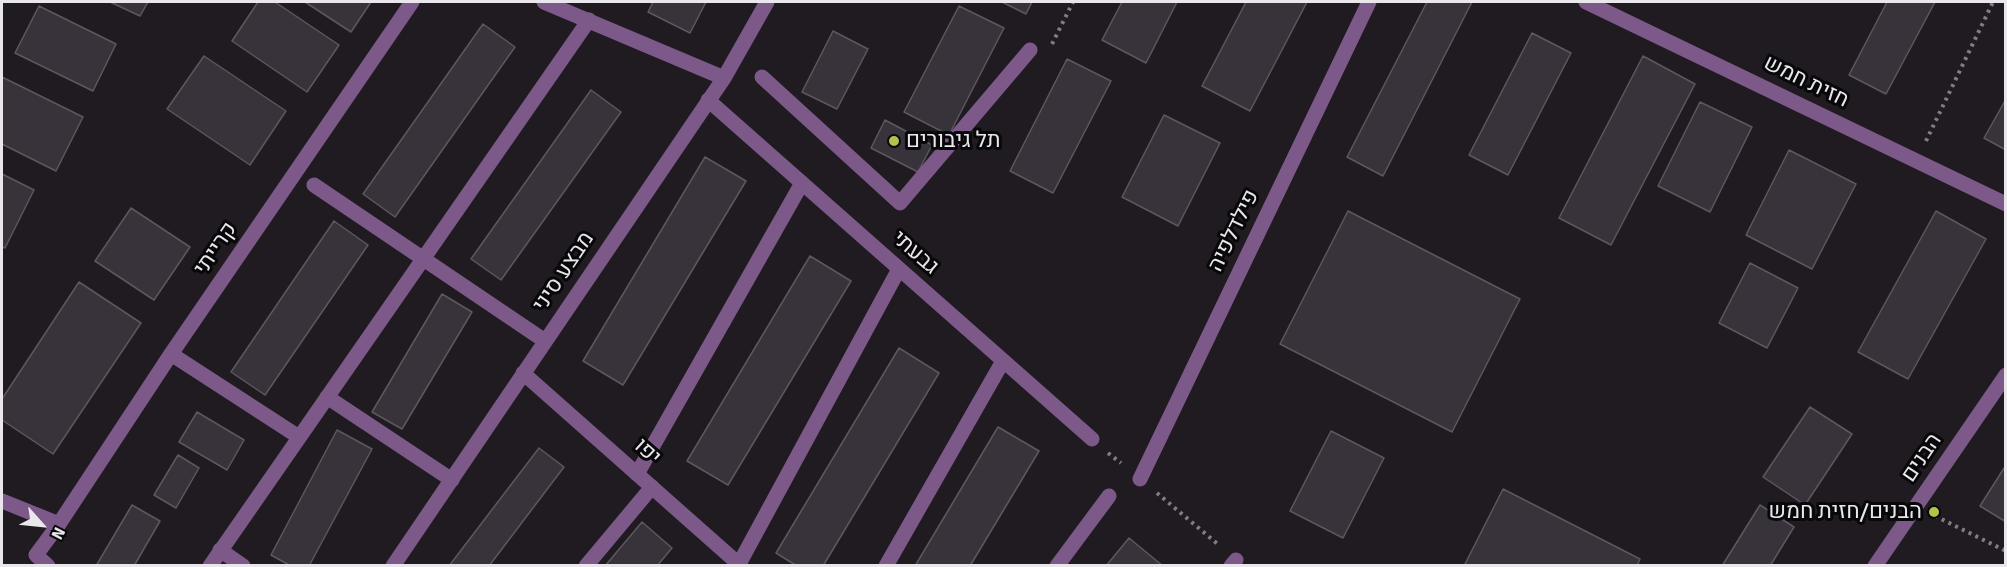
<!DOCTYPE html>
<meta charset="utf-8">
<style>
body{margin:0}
#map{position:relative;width:2007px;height:567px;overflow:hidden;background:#201b21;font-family:Signika,sans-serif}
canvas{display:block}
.frame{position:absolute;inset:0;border:3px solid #eae7ec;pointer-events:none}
.north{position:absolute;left:12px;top:495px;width:60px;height:60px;-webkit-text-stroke:4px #080709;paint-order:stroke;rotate:117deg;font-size:16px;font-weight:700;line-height:24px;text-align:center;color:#eae7ec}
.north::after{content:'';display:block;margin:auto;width:21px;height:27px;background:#eae7ec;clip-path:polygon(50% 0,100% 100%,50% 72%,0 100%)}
</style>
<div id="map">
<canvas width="2007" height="567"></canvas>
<div class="frame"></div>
<div class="north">N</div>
</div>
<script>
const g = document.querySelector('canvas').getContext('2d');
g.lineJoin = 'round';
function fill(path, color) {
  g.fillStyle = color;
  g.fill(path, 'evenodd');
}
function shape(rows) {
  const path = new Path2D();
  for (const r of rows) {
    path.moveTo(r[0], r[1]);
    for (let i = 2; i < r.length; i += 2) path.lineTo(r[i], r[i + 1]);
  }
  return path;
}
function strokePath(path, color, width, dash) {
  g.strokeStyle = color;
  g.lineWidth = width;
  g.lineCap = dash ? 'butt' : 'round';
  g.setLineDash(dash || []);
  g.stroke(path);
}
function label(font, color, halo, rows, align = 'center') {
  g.font = font + ' Signika,Heebo,sans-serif';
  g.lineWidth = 6;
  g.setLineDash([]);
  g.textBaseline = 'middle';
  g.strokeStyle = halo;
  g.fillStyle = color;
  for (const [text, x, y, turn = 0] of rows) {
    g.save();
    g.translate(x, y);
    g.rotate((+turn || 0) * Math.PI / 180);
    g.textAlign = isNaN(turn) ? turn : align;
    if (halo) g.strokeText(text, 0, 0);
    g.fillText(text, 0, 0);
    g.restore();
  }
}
const building = shape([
 [110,2,148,2,140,16,110,2],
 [258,2,275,2,339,45,307,92,232,41,258,2],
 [305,2,371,2,351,32,305,2],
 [653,2,706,2,690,33,648,12,653,2],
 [1002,2,1032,2,1026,14,1002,2],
 [1122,2,1177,2,1146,63,1102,40,1122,2],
 [1246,2,1307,2,1250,111,1202,86,1246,2],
 [1427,2,1472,2,1383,176,1347,157,1427,2],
 [1887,2,1935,2,1886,94,1849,75,1887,2],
 [39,6,116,44,93,91,15,53,39,6],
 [959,6,1004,28,949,135,904,112,959,6],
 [483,24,515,47,395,217,363,194,483,24],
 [833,31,868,49,837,109,802,92,833,31],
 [1532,33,1571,53,1508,175,1469,155,1532,33],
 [204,56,286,111,250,165,167,109,204,56],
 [1643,56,1695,84,1611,245,1559,218,1643,56],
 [1067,59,1111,81,1053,193,1010,171,1067,59],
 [2,77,83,117,56,171,2,144,2,77],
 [591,90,621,112,501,280,471,259,591,90],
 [2006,99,2006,150,1984,138,2006,99],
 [1700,102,1752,127,1710,212,1658,186,1700,102],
 [1164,115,1220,143,1178,226,1122,197,1164,115],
 [885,120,932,145,918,172,871,148,885,120],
 [1789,150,1856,184,1812,269,1746,235,1789,150],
 [705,157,746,181,623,385,583,361,705,157],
 [2,174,34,190,5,248,2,247,2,174],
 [131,208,190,247,154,300,95,261,131,208],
 [1348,211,1520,299,1452,432,1280,344,1348,211],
 [1936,211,1986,239,1908,379,1858,352,1936,211],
 [334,221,368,245,265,395,231,372,334,221],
 [810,256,851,281,728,485,687,461,810,256],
 [1750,263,1798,288,1767,348,1719,323,1750,263],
 [79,282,141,323,53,454,2,420,2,399,79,282],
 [442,294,472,312,402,429,372,412,442,294],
 [899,348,939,373,823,566,797,566,776,553,899,348],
 [1810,407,1852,434,1805,505,1763,477,1810,407],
 [197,412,244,440,227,470,179,442,197,412],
 [998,427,1039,451,970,566,915,566,998,427],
 [337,430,372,449,309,566,291,566,271,555,337,430],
 [1331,431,1384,458,1343,538,1290,511,1331,431],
 [539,448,564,467,489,566,449,566,539,448],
 [178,455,199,468,176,508,154,495,178,455],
 [2006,465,2006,522,1980,506,2006,465],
 [1503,489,1640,559,1637,566,1464,566,1503,489],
 [132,505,160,521,134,566,96,566,132,505],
 [1760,505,1794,527,1770,566,1722,566,1760,505],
 [642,522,672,548,657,566,605,566,642,522],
 [1129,538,1163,566,1106,566,1129,538]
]);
const path = shape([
 [1052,44,1073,2],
 [1926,141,1993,2],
 [1108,453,1121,463],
 [1157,493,1220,546],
 [1935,516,2006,551]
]);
const service = shape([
 [762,77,900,203,1030,50],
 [314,185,545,341],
 [171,354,299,437],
 [327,397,452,480],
 [637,474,802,183],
 [220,550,243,566],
 [739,564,899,269],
 [48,566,36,555,59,524],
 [210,566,589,20],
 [586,566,652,487],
 [886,566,1003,361],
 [1231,566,1236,560]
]);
const minor = shape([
 [544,2,724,78],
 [1586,2,2006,204],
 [708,100,1092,439],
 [523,373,741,566],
 [1140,479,1369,2],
 [2,501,59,524,171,354,412,2],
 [393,566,724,78,767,2],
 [1057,566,1109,496]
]);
const tertiary = shape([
 [1875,566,2006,375]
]);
const markers = [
 [894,141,6,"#b3c24b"],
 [1934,512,6,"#b3c24b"]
];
const streetNames = [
 ["חזית חמש",1806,82,26],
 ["פילדלפיה",1234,231,-64],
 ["קרייתי",216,249,-56],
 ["גבעתי",915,253,41],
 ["מבצע סיני",564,272,-56],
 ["יפו",647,452,42],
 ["הבנים",1922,458,-56]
];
const poiNames = [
 ["תל גיבורים",906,141],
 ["הבנים/חזית חמש",1922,512,"right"]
];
fill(building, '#38333a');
strokePath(building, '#5d575f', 1.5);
strokePath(path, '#827d83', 4, [3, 4.5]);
strokePath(service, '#7d598a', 15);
strokePath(minor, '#7d598a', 15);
strokePath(tertiary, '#7d598a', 15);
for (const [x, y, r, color] of markers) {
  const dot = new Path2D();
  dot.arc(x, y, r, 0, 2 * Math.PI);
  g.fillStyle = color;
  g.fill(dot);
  strokePath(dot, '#080709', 2);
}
label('22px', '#eae7ec', '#080709', streetNames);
label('22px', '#eae7ec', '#080709', poiNames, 'left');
</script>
